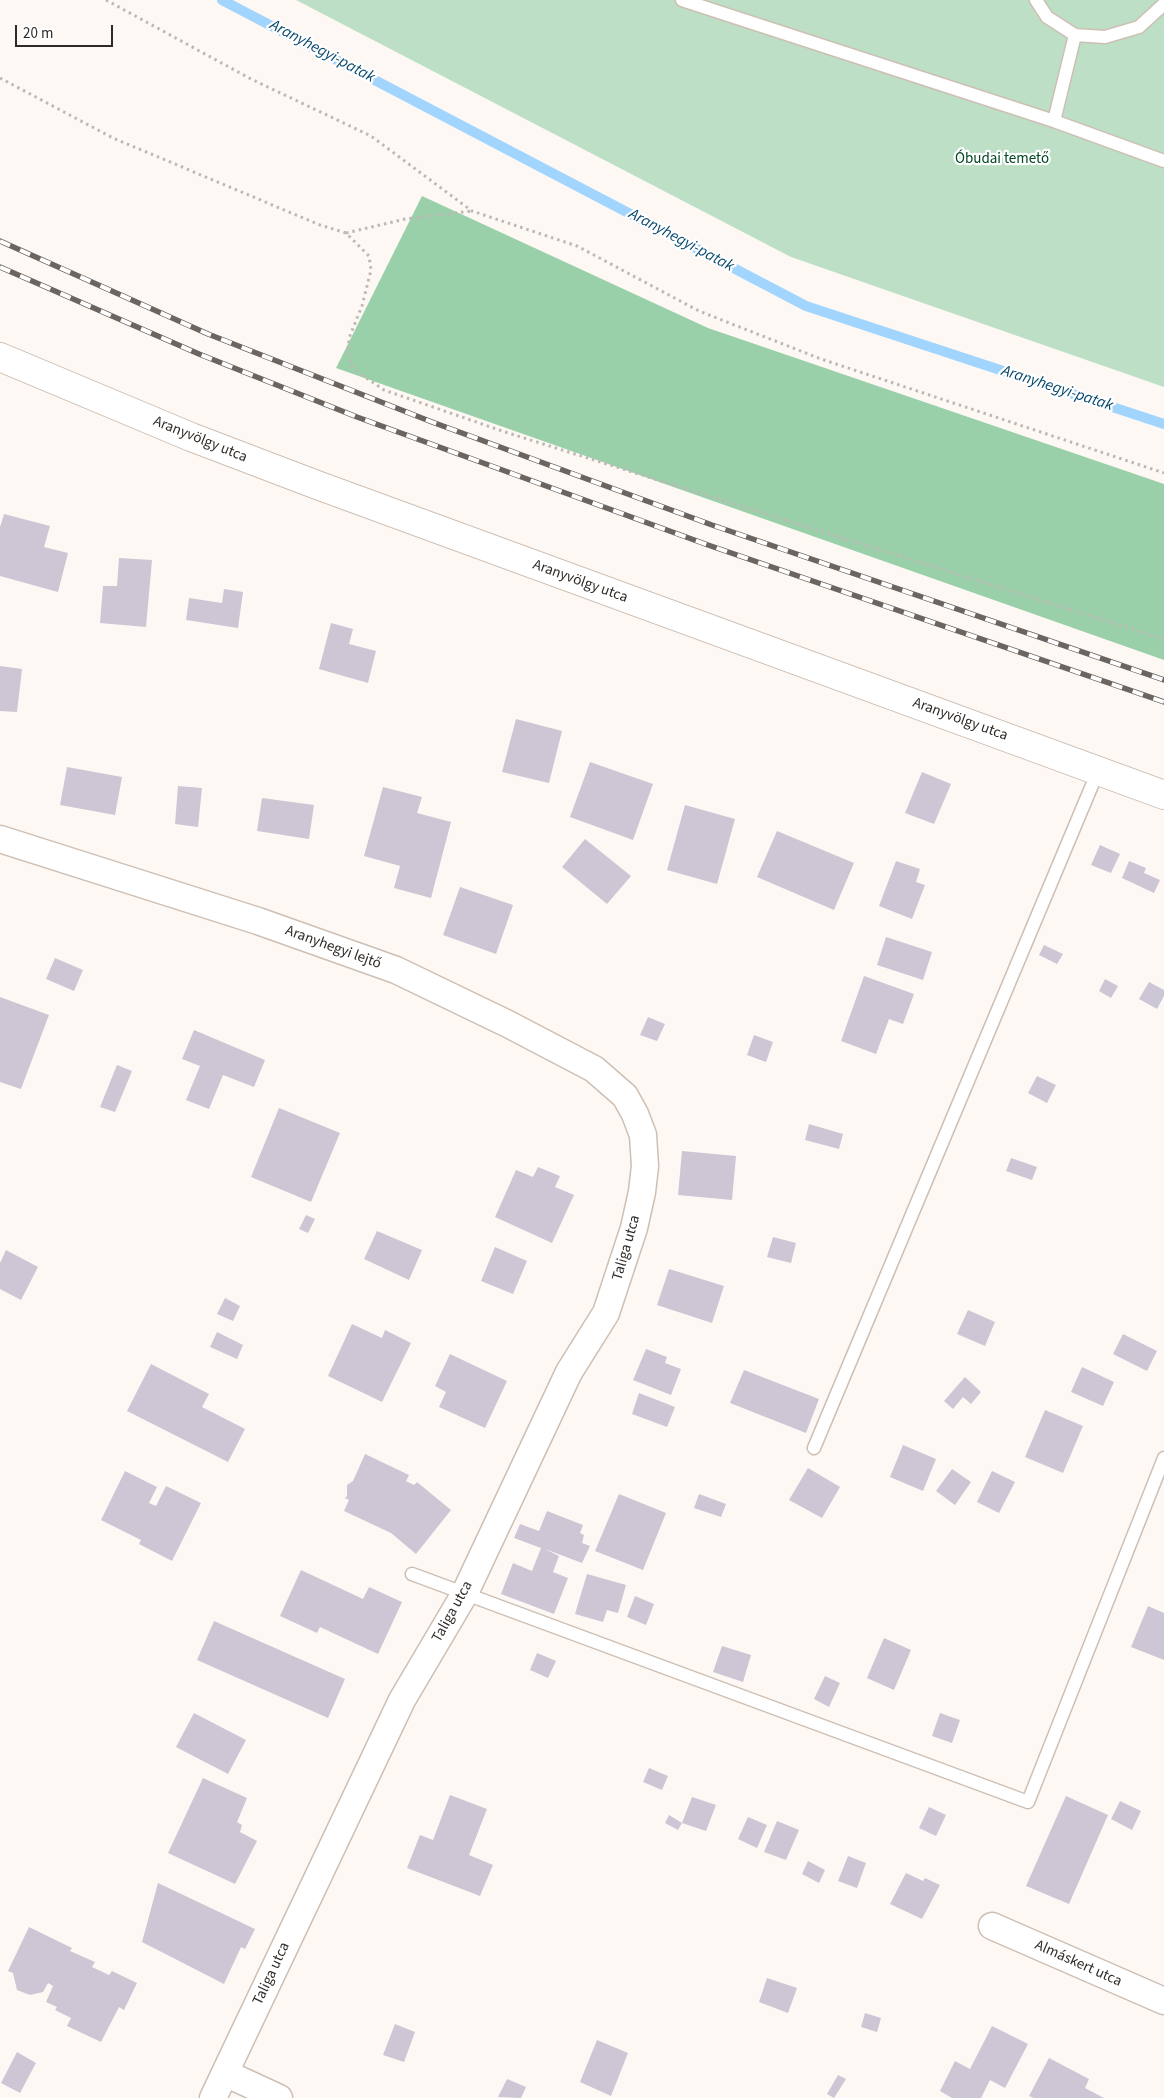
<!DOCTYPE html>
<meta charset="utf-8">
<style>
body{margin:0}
#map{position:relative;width:1164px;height:2098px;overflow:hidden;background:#fef8f4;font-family:"Source Sans 3",sans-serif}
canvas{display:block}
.scale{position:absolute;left:15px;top:25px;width:98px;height:22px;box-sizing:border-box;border:2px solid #2f2a26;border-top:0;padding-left:6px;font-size:15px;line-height:18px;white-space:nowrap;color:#2f2a26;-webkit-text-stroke:4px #fff;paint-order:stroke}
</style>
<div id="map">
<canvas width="1164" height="2098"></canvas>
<div class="scale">20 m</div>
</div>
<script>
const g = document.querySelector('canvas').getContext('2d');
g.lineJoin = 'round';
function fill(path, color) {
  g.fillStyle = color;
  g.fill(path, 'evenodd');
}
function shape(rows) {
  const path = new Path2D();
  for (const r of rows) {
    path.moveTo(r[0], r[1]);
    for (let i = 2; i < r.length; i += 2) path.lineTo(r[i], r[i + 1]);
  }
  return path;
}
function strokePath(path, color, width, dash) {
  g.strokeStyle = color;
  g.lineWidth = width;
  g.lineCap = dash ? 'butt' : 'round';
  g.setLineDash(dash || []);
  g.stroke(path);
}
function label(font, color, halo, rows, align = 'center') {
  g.font = font + ' "Source Sans 3",sans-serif';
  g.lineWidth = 4.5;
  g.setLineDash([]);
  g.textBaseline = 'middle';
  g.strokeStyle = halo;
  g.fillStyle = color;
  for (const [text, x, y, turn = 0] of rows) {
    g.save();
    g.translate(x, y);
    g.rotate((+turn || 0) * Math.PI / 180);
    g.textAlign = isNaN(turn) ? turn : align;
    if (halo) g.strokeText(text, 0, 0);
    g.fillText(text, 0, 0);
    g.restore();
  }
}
const green = shape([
 [296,0,1164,0,1164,387,791,257]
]);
const forest = shape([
 [422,196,708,328,1164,484,1164,660,336,368]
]);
const stream = shape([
 [222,0,806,306,1164,424]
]);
const building = shape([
 [4,514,50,526,44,547,68,553,58,592,0,576,0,527],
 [119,558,152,560,146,627,100,623,103,586,117,586],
 [224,589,243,592,238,628,186,620,189,598,222,603],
 [331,623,353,629,349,644,376,651,368,683,319,669],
 [0,666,22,669,17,712,0,711],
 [516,719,562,731,549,783,502,772],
 [590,762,653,784,633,840,570,817],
 [67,767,122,777,115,815,60,805],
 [922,772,951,784,934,824,905,813],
 [178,786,202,788,198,827,175,824],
 [383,787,422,797,417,813,451,822,431,898,394,888,400,866,364,856],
 [262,798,314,805,309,839,257,831],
 [685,805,735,819,717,884,667,870],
 [777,831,854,863,834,910,757,877],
 [585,839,631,876,607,904,562,867],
 [1100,845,1120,854,1111,873,1091,865],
 [896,861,920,869,916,882,925,885,912,919,879,906],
 [1129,861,1146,868,1144,873,1160,880,1154,893,1122,878],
 [460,887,513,905,496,954,443,935],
 [886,937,932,952,923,980,877,965],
 [1044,945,1063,954,1057,964,1039,955],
 [55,958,83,970,74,991,46,979],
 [864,976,914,994,903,1024,889,1019,876,1054,841,1041],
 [1105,979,1118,986,1111,998,1099,991],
 [1149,982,1164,990,1164,996,1157,1009,1139,999],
 [0,997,49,1015,21,1089,0,1082],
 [648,1017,665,1024,657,1041,640,1035],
 [194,1030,265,1060,254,1087,223,1075,209,1109,186,1100,200,1066,182,1059],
 [754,1035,773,1042,766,1062,747,1055],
 [117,1065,132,1071,115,1112,100,1107],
 [1037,1076,1056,1085,1047,1103,1028,1093],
 [279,1108,340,1133,311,1202,251,1177],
 [809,1124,843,1134,839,1149,805,1140],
 [682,1151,736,1156,732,1200,678,1195],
 [1011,1158,1037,1167,1032,1180,1006,1171],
 [538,1167,560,1176,555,1187,574,1195,552,1243,495,1217,516,1170,533,1177],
 [306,1215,315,1219,308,1233,299,1229],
 [377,1231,422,1250,409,1280,364,1259],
 [773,1237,796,1243,791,1263,767,1257],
 [495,1247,527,1261,513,1294,481,1281],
 [6,1250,38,1267,21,1300,0,1289,0,1263],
 [669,1269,724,1286,712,1323,657,1305],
 [225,1298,240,1306,233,1321,217,1314],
 [968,1310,995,1322,985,1346,957,1334],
 [352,1324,382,1338,385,1330,411,1343,382,1402,328,1376],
 [217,1332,243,1345,237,1359,210,1347],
 [1123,1334,1157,1351,1147,1371,1113,1354],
 [646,1349,667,1357,665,1363,681,1369,671,1395,633,1380],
 [450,1354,507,1381,485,1428,439,1407,446,1392,435,1386],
 [151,1364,209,1394,202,1407,245,1429,228,1462,127,1411],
 [1082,1367,1114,1382,1103,1406,1071,1392],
 [744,1370,819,1399,806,1433,730,1403],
 [965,1377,981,1392,971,1404,963,1397,953,1409,944,1401],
 [639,1393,675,1407,667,1427,632,1414],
 [1045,1410,1083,1426,1063,1473,1025,1457],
 [903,1445,936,1459,923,1491,890,1477],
 [365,1454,409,1475,406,1481,414,1485,417,1482,451,1510,416,1554,391,1533,344,1511,349,1500,345,1498,347,1496,347,1485,353,1481],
 [808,1468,840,1487,822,1518,789,1500],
 [952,1469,971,1482,955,1505,936,1491],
 [125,1471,157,1487,149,1503,156,1506,166,1486,201,1503,172,1561,139,1544,141,1540,101,1520],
 [992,1471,1015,1482,999,1513,977,1502],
 [619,1494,666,1513,643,1570,595,1551],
 [699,1494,726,1504,721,1517,694,1508],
 [547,1511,583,1525,580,1533,584,1535,582,1543,590,1546,582,1563,545,1549,559,1556,553,1572,568,1578,554,1614,501,1594,513,1563,532,1571,541,1548,514,1538,520,1524,539,1531],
 [301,1570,363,1599,369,1587,402,1602,378,1654,320,1627,317,1633,280,1616],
 [587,1574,626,1585,618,1613,607,1610,603,1622,575,1614],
 [635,1596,654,1604,646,1625,627,1617],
 [1148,1606,1164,1613,1164,1660,1131,1647],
 [214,1621,345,1679,328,1718,197,1660],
 [884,1638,911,1650,894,1690,867,1678],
 [722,1646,751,1655,743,1682,713,1672],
 [537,1653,556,1661,548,1678,530,1670],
 [825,1676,840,1683,829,1707,814,1699],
 [194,1713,246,1740,228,1774,176,1747],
 [940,1713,960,1720,952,1743,932,1736],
 [649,1768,668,1776,662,1790,643,1782],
 [203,1778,247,1798,237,1822,242,1825,240,1832,257,1841,235,1884,168,1853],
 [450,1795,487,1809,469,1855,493,1865,480,1896,407,1868,420,1835,433,1840],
 [1066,1796,1108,1815,1069,1904,1026,1886],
 [692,1797,716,1805,706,1831,682,1823],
 [1120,1801,1141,1811,1132,1830,1111,1819],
 [929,1807,946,1815,936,1836,919,1828],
 [669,1815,682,1823,678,1830,665,1823],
 [748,1817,767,1825,757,1848,738,1839],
 [777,1821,799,1830,786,1860,764,1852],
 [848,1856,866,1863,857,1888,838,1881],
 [808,1861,825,1870,819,1883,802,1874],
 [906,1873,923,1881,925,1878,940,1885,922,1919,890,1904],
 [158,1883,255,1929,245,1949,241,1947,224,1984,142,1942],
 [29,1927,72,1948,70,1951,95,1962,92,1967,109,1975,112,1971,137,1983,124,2010,119,2007,101,2042,67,2026,71,2018,55,2010,57,2007,46,2002,53,1986,48,1983,43,1992,30,1995,17,1990,13,1973,8,1971],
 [767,1978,797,1988,788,2013,759,2002],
 [865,2013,881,2018,877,2032,861,2027],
 [395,2024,415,2032,404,2062,383,2055],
 [992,2026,1028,2044,1005,2088,990,2080,981,2098,952,2098,940,2091,955,2061,970,2069],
 [597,2040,628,2053,611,2096,580,2082],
 [17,2052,36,2063,20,2093,1,2083],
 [1049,2058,1089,2079,1085,2088,1104,2098,1034,2098,1029,2096],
 [838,2075,846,2079,834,2098,827,2094],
 [507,2079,526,2087,521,2098,498,2097]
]);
const path = shape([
 [106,0,251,79,371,136,472,211,577,246,699,311,821,359,1164,473],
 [0,78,113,138,320,225,346,233,369,256,371,270,362,306,349,338,348,354,353,369,384,390,505,432,1164,639],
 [346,233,405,219,472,211]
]);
const service = shape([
 [682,0,1054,121,1164,161],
 [1036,0,1047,17,1075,35,1105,37,1139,27,1164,4],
 [1054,121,1075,35],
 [814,1448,1098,771],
 [412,1574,1028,1802,1164,1458]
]);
const minor = shape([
 [0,839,258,921,396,970,508,1024,594,1069,625,1096,635,1114,643,1135,645,1166,642,1192,634,1228,606,1313,569,1372,464,1595,402,1700,213,2098],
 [992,1926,1164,2001],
 [225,2073,279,2098]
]);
const tertiary = shape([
 [0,357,191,437,317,485,1164,795]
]);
const rail = shape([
 [0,241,208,334,432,422,712,525,1164,680],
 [0,267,199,354,357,417,708,545,1164,702]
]);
const parkNames = [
 ["Óbudai temető",1002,160]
];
const streetNames = [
 ["Aranyvölgy utca",200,440,22],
 ["Aranyvölgy utca",580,582,20],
 ["Aranyvölgy utca",960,720,20],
 ["Aranyhegyi lejtő",333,948,20],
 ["Taliga utca",627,1248,-74],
 ["Taliga utca",453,1612,-61],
 ["Almáskert utca",1078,1964,24],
 ["Taliga utca",272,1974,-65]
];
const waterNames = [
 ["Aranyhegyi-patak",322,52,28],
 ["Aranyhegyi-patak",681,241,28],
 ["Aranyhegyi-patak",1057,389,18]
];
fill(green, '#bddfc6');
fill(forest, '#99cfa9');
strokePath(stream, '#a1d5fd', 10);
fill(building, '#cdc6d5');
strokePath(service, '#cdbfb4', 15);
strokePath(minor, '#cdbfb4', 29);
strokePath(tertiary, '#cdbfb4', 30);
strokePath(path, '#beb8b4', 3, [2.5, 4]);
strokePath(service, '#fff', 12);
strokePath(minor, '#fff', 26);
strokePath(tertiary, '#fff', 28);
strokePath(rail, '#6b6561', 5.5);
strokePath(rail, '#fff', 4, [11]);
label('15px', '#014623', '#fff', parkNames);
label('15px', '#2f2a26', '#fff', streetNames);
label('italic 16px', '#07486d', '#fff', waterNames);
</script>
